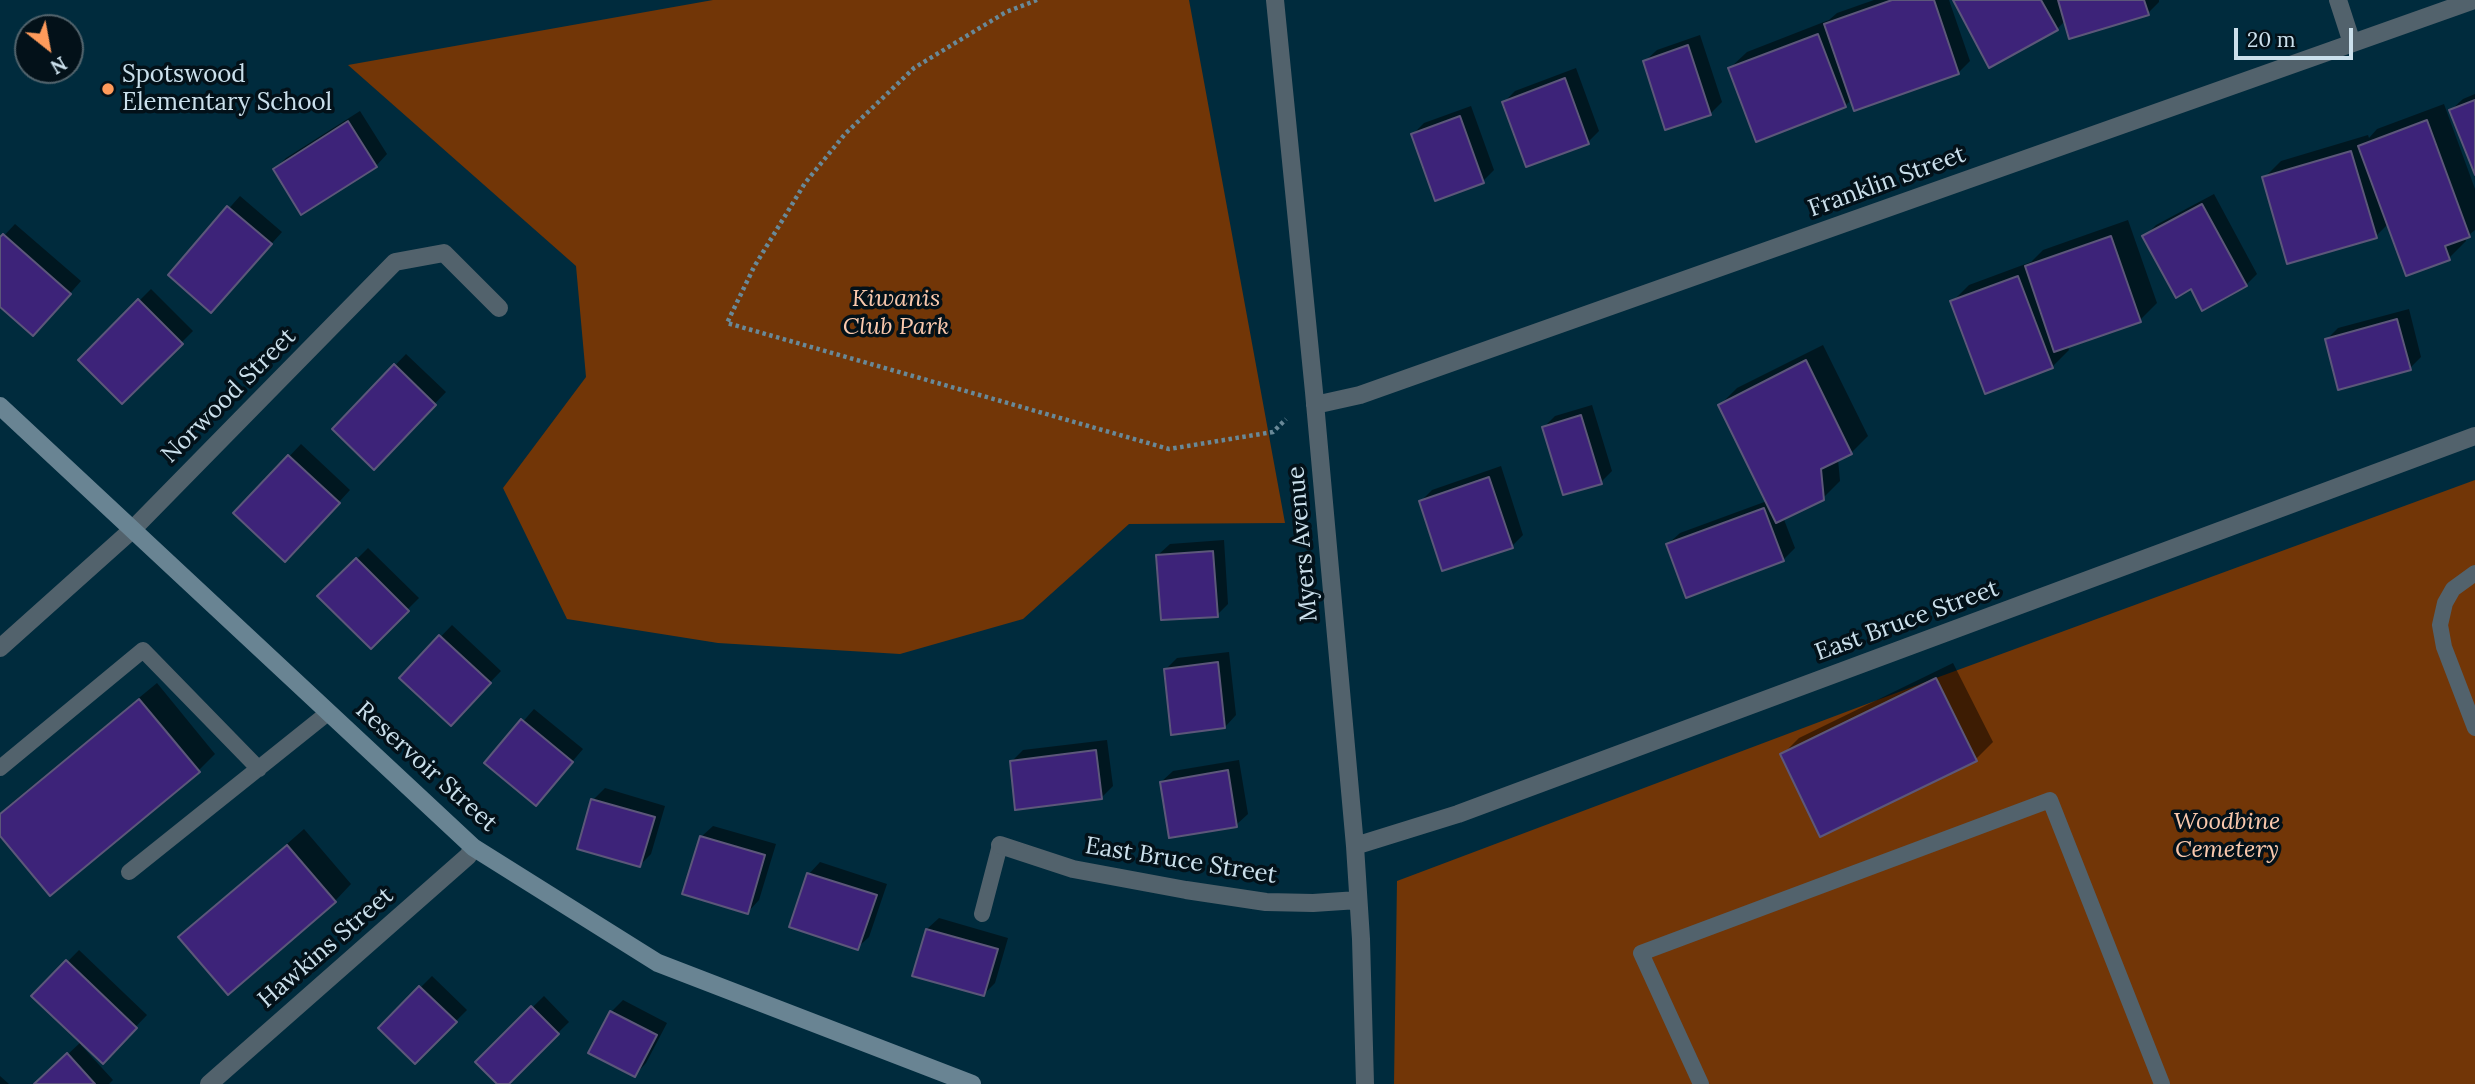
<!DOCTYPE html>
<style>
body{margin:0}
#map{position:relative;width:2475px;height:1084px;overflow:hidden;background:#002b3d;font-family:Lora,serif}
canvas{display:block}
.north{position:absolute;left:14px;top:14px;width:70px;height:70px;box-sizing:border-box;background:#031119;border:2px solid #53646d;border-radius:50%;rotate:149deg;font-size:19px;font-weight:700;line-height:28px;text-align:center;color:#cbe0ec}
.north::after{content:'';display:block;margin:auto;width:24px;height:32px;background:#ff9b5b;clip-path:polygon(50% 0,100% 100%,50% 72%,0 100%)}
.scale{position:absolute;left:2234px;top:28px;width:119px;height:32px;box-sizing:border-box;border:4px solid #cbe0ec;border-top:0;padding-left:9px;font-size:21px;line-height:24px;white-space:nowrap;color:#cbe0ec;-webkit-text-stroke:5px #031119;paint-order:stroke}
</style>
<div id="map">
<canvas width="2475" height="1084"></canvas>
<div class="north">N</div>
<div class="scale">20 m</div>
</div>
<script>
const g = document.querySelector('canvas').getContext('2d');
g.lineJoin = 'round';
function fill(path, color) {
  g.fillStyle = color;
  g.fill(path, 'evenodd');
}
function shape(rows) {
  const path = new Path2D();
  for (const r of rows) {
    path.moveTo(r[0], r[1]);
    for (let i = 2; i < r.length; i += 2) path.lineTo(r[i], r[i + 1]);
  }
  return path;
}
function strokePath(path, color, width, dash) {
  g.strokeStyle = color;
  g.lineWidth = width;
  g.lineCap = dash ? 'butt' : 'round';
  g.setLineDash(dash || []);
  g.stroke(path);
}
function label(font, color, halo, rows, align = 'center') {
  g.font = font + ' Lora,serif';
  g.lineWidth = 7;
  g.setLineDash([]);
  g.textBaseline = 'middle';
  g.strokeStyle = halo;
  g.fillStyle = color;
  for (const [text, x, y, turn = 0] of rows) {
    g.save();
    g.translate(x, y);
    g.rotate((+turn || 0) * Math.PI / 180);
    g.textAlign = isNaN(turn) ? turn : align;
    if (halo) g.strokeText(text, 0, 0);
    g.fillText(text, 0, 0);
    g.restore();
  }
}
const green = shape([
 [713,0,1189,0,1285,523,1129,524,1023,619,900,654,718,643,567,619,503,488,586,377,576,266,348,65],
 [2475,480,2475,1084,1394,1084,1397,881,1936,678]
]);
const shadow = shape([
 [1874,0,1949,0,1970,61,1958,73,1852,99,1845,106,1730,68,1747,52,1829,20,1837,13],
 [1955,0,2159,0,2159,2,2148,13,2066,20,2057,29],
 [1700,35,1722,102,1710,114,1645,61,1657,50],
 [1576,68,1599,131,1588,142,1504,102,1515,91],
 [2475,94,2475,170,2451,110,2463,99],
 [2444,104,2475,189,2475,230,2465,238,2466,241,2449,258,2389,223,2376,236,2264,178,2281,161,2368,135,2369,138,2377,129],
 [1471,106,1494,170,1483,181,1413,134,1424,123],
 [360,111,387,154,376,166,275,169,286,158],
 [2214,194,2257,274,2246,285,2191,287,2145,236,2156,225],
 [240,196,282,232,222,299,170,275],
 [2128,220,2157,303,2140,320,2067,345,2069,350,2052,367,1952,302,1969,285,2031,262,2043,250],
 [15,224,81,281,44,323,0,305,0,240],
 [151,289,193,331,122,402,80,360],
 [2409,309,2421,357,2410,368,2327,339,2338,328],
 [1823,345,1868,436,1851,453,1838,459,1840,481,1823,498,1783,517,1795,548,1783,560,1668,544,1680,533,1767,501,1720,405,1737,388],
 [406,354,446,392,374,467,334,429],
 [1592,405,1612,471,1601,482,1544,427,1555,416],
 [301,444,350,490,297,548,236,513],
 [1501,466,1523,535,1512,546,1421,501,1432,490],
 [1224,540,1228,604,1217,615,1158,555,1170,544],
 [368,548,419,598,371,646,320,596],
 [452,625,501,671,450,724,401,678],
 [1229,652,1236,715,1225,727,1166,669,1177,658],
 [1953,663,1993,742,1976,759,1782,755,1799,738],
 [157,683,215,754,198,771,0,833,0,815,8,806],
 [534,709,583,749,536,804,487,763],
 [1107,740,1113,786,1101,798,1011,762,1023,750],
 [1239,760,1248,814,1236,825,1161,782,1173,771],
 [605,788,665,806,651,854,640,865,593,800],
 [713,826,776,844,759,900,748,912,701,837],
 [304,829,351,884,335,901,181,937],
 [820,862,887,884,869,937,857,948,791,926,809,874],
 [939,918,1008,938,995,983,984,994,927,929],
 [79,950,147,1015,103,1061,83,1043,81,1045,113,1080,109,1084,36,1084,82,1041,34,996],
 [432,976,467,1010,415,1062,380,1028],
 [544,996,569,1022,506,1084,500,1084,477,1062],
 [623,1000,667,1023,646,1063,635,1075,611,1012],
 [0,1076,9,1084,0,1084]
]);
const building = shape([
 [1892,0,1934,0,1959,74,1854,111,1824,24,1892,0],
 [1953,0,2041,0,2058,30,1989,68,1953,0],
 [2058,0,2144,0,2149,15,2069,39,2058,0],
 [1818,34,1846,107,1756,142,1728,68,1818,34],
 [1688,45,1711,115,1665,130,1643,61,1688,45],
 [1565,78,1589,144,1526,167,1502,102,1565,78],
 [2475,100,2475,175,2449,110,2475,100],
 [1460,116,1484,183,1435,201,1411,134,1460,116],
 [2427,120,2470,237,2445,246,2450,260,2406,276,2358,146,2427,120],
 [348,121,377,167,301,215,273,169,348,121],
 [2351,151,2377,238,2287,264,2262,177,2351,151],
 [2202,204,2247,286,2202,311,2191,289,2176,298,2142,236,2202,204],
 [227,206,272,244,211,313,168,275,227,206],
 [3,234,71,294,33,336,0,307,0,237,3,234],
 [2111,236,2141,322,2054,352,2025,266,2111,236],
 [2018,276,2053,368,1985,394,1950,301,2018,276],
 [138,299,183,344,122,404,78,360,138,299],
 [2397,319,2411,370,2338,390,2325,339,2397,319],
 [1806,360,1852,454,1821,469,1824,500,1776,523,1718,405,1806,360],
 [394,364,436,405,374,470,332,429,394,364],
 [1581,415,1602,484,1563,495,1542,427,1581,415],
 [288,455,340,503,285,562,233,513,288,455],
 [1489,477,1513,548,1442,571,1419,501,1489,477],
 [1764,508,1784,561,1686,598,1666,544,1764,508],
 [1213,551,1218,617,1161,620,1156,555,1213,551],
 [356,558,409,611,371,649,317,596,356,558],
 [439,635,491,683,451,726,399,678,439,635],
 [1218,662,1225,728,1171,735,1164,669,1218,662],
 [1936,678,1977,761,1820,837,1780,754,1936,678],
 [139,699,200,772,50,896,0,836,0,814,139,699],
 [521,719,573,762,536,806,484,763,521,719],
 [1096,750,1102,799,1015,810,1010,761,1096,750],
 [1228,770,1237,827,1169,838,1160,782,1228,770],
 [591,799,655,817,640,867,577,849,591,799],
 [700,836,765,855,748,914,682,894,700,836],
 [287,845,336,902,228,995,178,937,287,845],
 [807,873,877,895,858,950,789,927,807,873],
 [926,929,998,949,984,996,912,976,926,929],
 [66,960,137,1028,103,1064,31,996,66,960],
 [419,986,457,1022,415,1064,378,1028,419,986],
 [531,1006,559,1034,509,1084,497,1084,475,1062,531,1006],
 [610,1011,657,1035,635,1077,588,1053,610,1011],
 [67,1053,95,1084,34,1084,67,1053]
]);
const path = shape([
 [1037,0,1006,12,914,68,845,134,805,183,754,267,727,323,1169,449,1273,432,1286,419]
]);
const lane = shape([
 [2475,573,2453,589,2445,603,2440,625,2444,647,2475,728],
 [0,768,143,650,259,769],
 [129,872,329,712],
 [982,914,1000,845],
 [1701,1084,1641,953,2050,800,2162,1084]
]);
const street = shape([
 [1275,0,1314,392,1355,846,1361,939,1365,1084],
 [2338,0,2352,43],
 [1315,405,1360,395,2474,0],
 [0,648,133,529,395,262,444,253,499,308],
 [1000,845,1073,869,1186,890,1266,902,1313,903,1358,900],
 [1355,846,1458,814,2475,436],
 [209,1084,468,856,473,847]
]);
const secondary = shape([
 [0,406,473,847,658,963,972,1084]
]);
const markers = [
 [108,89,7,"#ff9b5b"]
];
const poiNames = [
 ["Spotswood",122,75],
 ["Elementary School",122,103]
];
const streetNames = [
 ["Franklin Street",1887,182,-20],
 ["Norwood Street",229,396,-45],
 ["Myers Avenue",1303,544,-95],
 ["East Bruce Street",1907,621,-20],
 ["Reservoir Street",426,767,42],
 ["East Bruce Street",1181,861,9],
 ["Hawkins Street",326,948,-41]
];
const parkNames = [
 ["Kiwanis",896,299],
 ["Club Park",896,327],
 ["Woodbine",2227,822],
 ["Cemetery",2227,850]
];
fill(green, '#723607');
fill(shadow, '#0007');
fill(building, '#3d2379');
strokePath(building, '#5c577a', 2);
strokePath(path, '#698998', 4.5, [3.5, 3.5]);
strokePath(lane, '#52626c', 16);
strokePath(street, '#52626c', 18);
strokePath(secondary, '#698493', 18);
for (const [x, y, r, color] of markers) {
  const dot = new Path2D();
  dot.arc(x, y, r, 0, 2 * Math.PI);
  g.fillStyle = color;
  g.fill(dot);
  strokePath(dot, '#031119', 2.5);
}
label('24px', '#cbe0ec', '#031119', poiNames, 'left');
label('24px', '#cbe0ec', '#031119', streetNames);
label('italic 24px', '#fac9ad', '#031119', parkNames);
</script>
